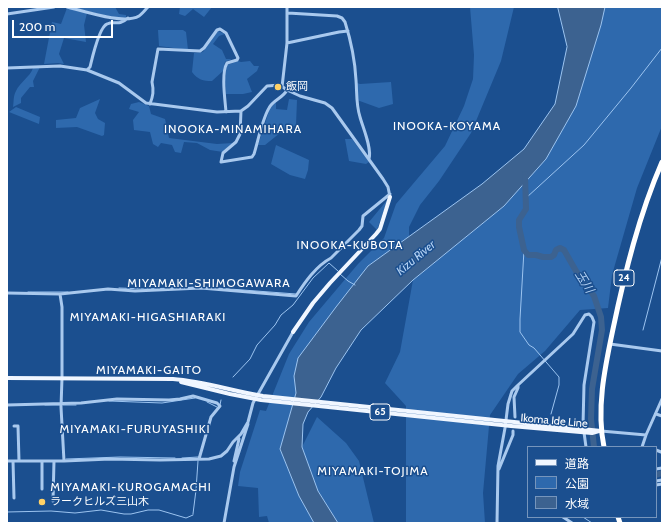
<!DOCTYPE html>
<meta charset="utf-8">
<style>
body{margin:0}
#map{position:relative;width:669px;height:530px;overflow:hidden;background:#1b4f8f;font-family:Cabin,"Noto Sans JP",sans-serif}
canvas{display:block}
.frame{position:absolute;inset:0;border:8px solid #fff;pointer-events:none}
.legend{position:absolute;left:527px;top:446px;width:130px;height:72px;box-sizing:border-box;background:#1b4f8f;border:1px solid #7695bc;margin:0;padding:5px 7px;list-style:none;font-size:12px;color:#fff}
.legend li{display:flex;align-items:center;gap:8px;height:20px}
.legend b{width:20px;border:1px solid #7695bc}
.scale{position:absolute;left:12px;top:20px;width:101px;height:18px;box-sizing:border-box;border:2px solid #fff;border-top:0;padding-left:5px;font-size:12px;line-height:14px;white-space:nowrap;color:#fff;-webkit-text-stroke:3px #1b4f8f;paint-order:stroke}
</style>
<div id="map">
<canvas width="669" height="530"></canvas>
<div class="frame"></div>
<ul class="legend">
<li><b style="height:5px;background:#f0f6ff"></b>道路</li>
<li><b style="height:11px;background:#2e69ad"></b>公園</li>
<li><b style="height:11px;background:#3c6290"></b>水域</li>
</ul>
<div class="scale">200 m</div>
</div>
<script>
const ctx = document.querySelector('canvas').getContext('2d');
ctx.lineJoin = 'round';
function fill(path, color) { ctx.fillStyle = color; ctx.fill(path, 'evenodd'); }
function stroke(path, color, width, dash) { ctx.strokeStyle = color; ctx.lineWidth = width; ctx.lineCap = dash ? 'butt' : 'round'; ctx.setLineDash(dash || []); ctx.stroke(path); }
function write(font, color, halo, rows, align = 'center') {
  ctx.font = font + ' Cabin,"Noto Sans JP",sans-serif'; ctx.lineWidth = 3; ctx.setLineDash([]); ctx.textBaseline = 'middle'; ctx.strokeStyle = halo; ctx.fillStyle = color; for (const [text, x, y, turn = 0] of rows) {
    ctx.save(); ctx.translate(x, y); ctx.rotate((+turn || 0) * Math.PI / 180); ctx.textAlign = isNaN(turn) ? turn : align; if (halo) ctx.strokeText(text, 0, 0); ctx.fillText(text, 0, 0); ctx.restore();
  }
}
fill(new Path2D(`
 M70,7H115L119,14L126,15V18L113,17Z
 M180,7H212L204,17L193,9L185,16L179,14Z
 M470,7H514L501,61L471,133L439,181L420,205L409,227V237L368,266L294,376L296,393L280,449L299,496L314,523H269L267,516L259,517L258,488L238,486L240,472L260,410L266,411L289,354L309,322L358,264L384,238L396,204L445,146L464,106L473,79L474,55Z
 M605,7H662V126L637,188L612,275L608,308L580,310L545,351L518,374L490,415L483,493L485,523H406V406L385,383L400,352L413,280L504,206L601,25Z
 M67,8L87,13L84,25L86,42L64,38L59,54L64,64L58,63L44,64L52,22L61,24Z
 M158,30H183L186,32L188,50L159,46Z
 M218,31L225,34L219,36L213,44L222,50L226,59H232L225,62L223,71L212,81C203,81 198,80 192,72L194,53L203,52L205,49Z
 M238,61L241,62L250,61L254,66H259L257,71L247,79L252,92L243,94H226L225,78L227,65Z
 M40,67L33,81L34,87H30L21,98V103L13,107C14,102 13,96 16,91C20,82 30,77 33,68Z
 M391,82L393,104L379,108L357,100V83L360,84Z
 M100,99L95,113L98,119L105,123L104,135L102,136L77,127L56,128V120L76,118L80,108Z
 M289,99L297,100L296,125L290,128L286,134L280,133L265,145H258L270,108L276,102V109L287,110Z
 M139,102L149,106L151,114L165,119L169,138L217,144L233,143L223,152L210,150L197,143L184,142L181,153L175,152L172,145L161,143L158,147L153,144L150,132L134,130L133,120L139,112L129,109L131,104Z
 M16,107L40,117L39,124L9,112Z
 M345,139H352L369,162L366,164L349,161Z
 M276,145L309,160L308,170L305,179L290,175L271,164Z
 M388,199L377,230L369,222Z
 M317,417L346,443L359,461L374,523H338L318,491L302,447Z`), '#2e69ad');
const water = new Path2D(`
 M558,7H605L601,25L576,106L546,159L504,206L413,280L361,330L336,368L321,397L308,412L303,424L302,447L318,491L338,523H314L299,496L280,449L296,393L294,376L298,358L336,307L368,266L482,184L524,149L555,104L567,47Z`);
fill(water, '#3c6290');
stroke(water, '#9cc4f0', 1);
stroke(new Path2D(`
 M526,198L584,145L631,88L662,48
 M524,250L520,319V332L529,345L534,348L559,377V385L551,414
 M340,274L348,281L355,285
 M203,287L296,294
 M119,288L145,289L200,287
 M28,292H68
 M643,330L662,257
 M233,377L250,359L257,345L275,325L281,315L293,305L313,278L329,263L338,271
 M109,401L162,403L195,398
 M207,402L217,407
 M45,405H60
 M63,405H76
 M220,405L221,400
 M182,458L198,457
 M66,459L120,457L175,458
 M7,512L51,511L75,513L101,510L124,514H131L148,510H159L186,518L193,515
 M193,514L196,490L198,461
 M583,517L592,523`), '#9cc4f0', 1);
stroke(new Path2D(`
 M525,174L526,209L519,220V227L524,250L528,255H536L543,257H551L554,255L556,250L560,248L564,250L576,271L594,296L601,317L602,330L592,389L591,419L594,447
 M656,475L662,473`), '#3c6290', 6);
stroke(new Path2D(`
 M67,7C84,11 124,25 139,16C142,14 145,10 148,7
 M288,13L337,16L342,18L345,22C351,41 355,61 356,80C357,93 356,105 360,117C363,128 372,148 369,159
 M7,14L54,7
 M287,43L339,32L348,31
 M7,68L60,66L87,70L119,83L146,103L217,112L241,111L248,106L267,86L280,85L287,90L300,96L325,103L332,108L383,179L388,187L390,197
 M87,70L90,67C92,59 99,27 107,24C116,20 117,27 128,18
 M282,87L287,43V7
 M150,104C153,96 154,91 152,82L158,49L200,51L204,48L217,30L220,29L226,33L238,58L237,60L227,63C221,73 225,99 226,112
 M241,111L240,134L236,142L223,153L221,162L252,157L254,154C258,141 262,120 269,108C273,100 283,98 287,90
 M7,293L60,294L108,289L135,291L201,288L296,296C305,282 316,266 331,258L359,230L362,226L363,216L390,194
 M60,294L62,307V378L61,407L64,461
 M610,344L662,351
 M7,405L81,403L117,399L169,400L180,399L193,396L217,403L220,406L211,417L199,459
 M656,414L662,416
 M515,417L514,397L518,388V385
 M14,426H18L19,461
 M601,431L646,435L662,399
 M642,447L646,435
 M656,450L661,452
 M7,461H64L110,459L160,460L209,459L221,456L227,451L233,442L241,434L248,422L253,403L293,332
 M13,461L14,498
 M234,461L239,439L238,437
 M499,469L513,435V431
 M656,469L662,468
 M656,481L662,480
 M656,485L662,484
 M42,489V461
 M53,501L54,461
 M563,517L572,523
 M224,523L234,467L248,424
 M497,523L498,466L505,428L508,404L512,391L517,386L573,334L585,315L589,314L592,317L594,322L584,385L583,425L586,447`), '#a9c9ee', 3);
stroke(new Path2D(`
 M293,332L313,303L330,283L376,234L380,229L390,197
 M7,378L173,379C203,381 232,391 263,396L601,431
 M181,382L230,394L261,400L511,426L592,433L599,431`), '#f0f6ff', 4);
stroke(new Path2D(`
 M604,447C596,408 605,367 613,329C625,272 639,215 662,162
 M618,517L620,523`), '#fff', 5);
for (const [x, y, r, color] of [
 [278,87,4,"#ffd166"],
 [42,502,4,"#ffd166"]
]) { const dot = new Path2D(); dot.arc(x, y, r, 0, 2 * Math.PI); ctx.fillStyle = color; ctx.fill(dot); stroke(dot, '#1b4f8f', 1.5); }
for (const [x, y, w] of [
 [624,278,20],
 [380,412,20]
]) { const box = new Path2D(); box.roundRect(x - w / 2, y - 8, w, 16, 3); ctx.fillStyle = '#1b4f8f'; ctx.fill(box); stroke(box, '#fff', 1); }
write('bold 10px', '#fff', null, [
 ["24",624,278],
 ["65",380,412]
]);
write('11px', '#fff', '#1b4f8f', [
 ["飯岡",286,87],
 ["ラークヒルズ三山木",50,502]
], 'left');
write('11px', '#fff', '#1b4f8f', [
 ["Ikoma Ide Line",554,421,5]
]);
ctx.letterSpacing = '1px';
write('12px', '#fff', '#1b4f8f', [
 ["INOOKA-KOYAMA",447,126],
 ["INOOKA-MINAMIHARA",233,129],
 ["INOOKA-KUBOTA",350,245],
 ["MIYAMAKI-SHIMOGAWARA",209,283],
 ["MIYAMAKI-HIGASHIARAKI",148,317],
 ["MIYAMAKI-GAITO",149,370],
 ["MIYAMAKI-FURUYASHIKI",135,429],
 ["MIYAMAKI-TOJIMA",373,471],
 ["MIYAMAKI-KUROGAMACHI",131,487]
]);
ctx.letterSpacing = '0px';
write('italic 12px', '#b5d3f5', '#1b4f8f', [
 ["Kizu River",416,258,-40],
 ["玉川",584,282,58]
]);
</script>
